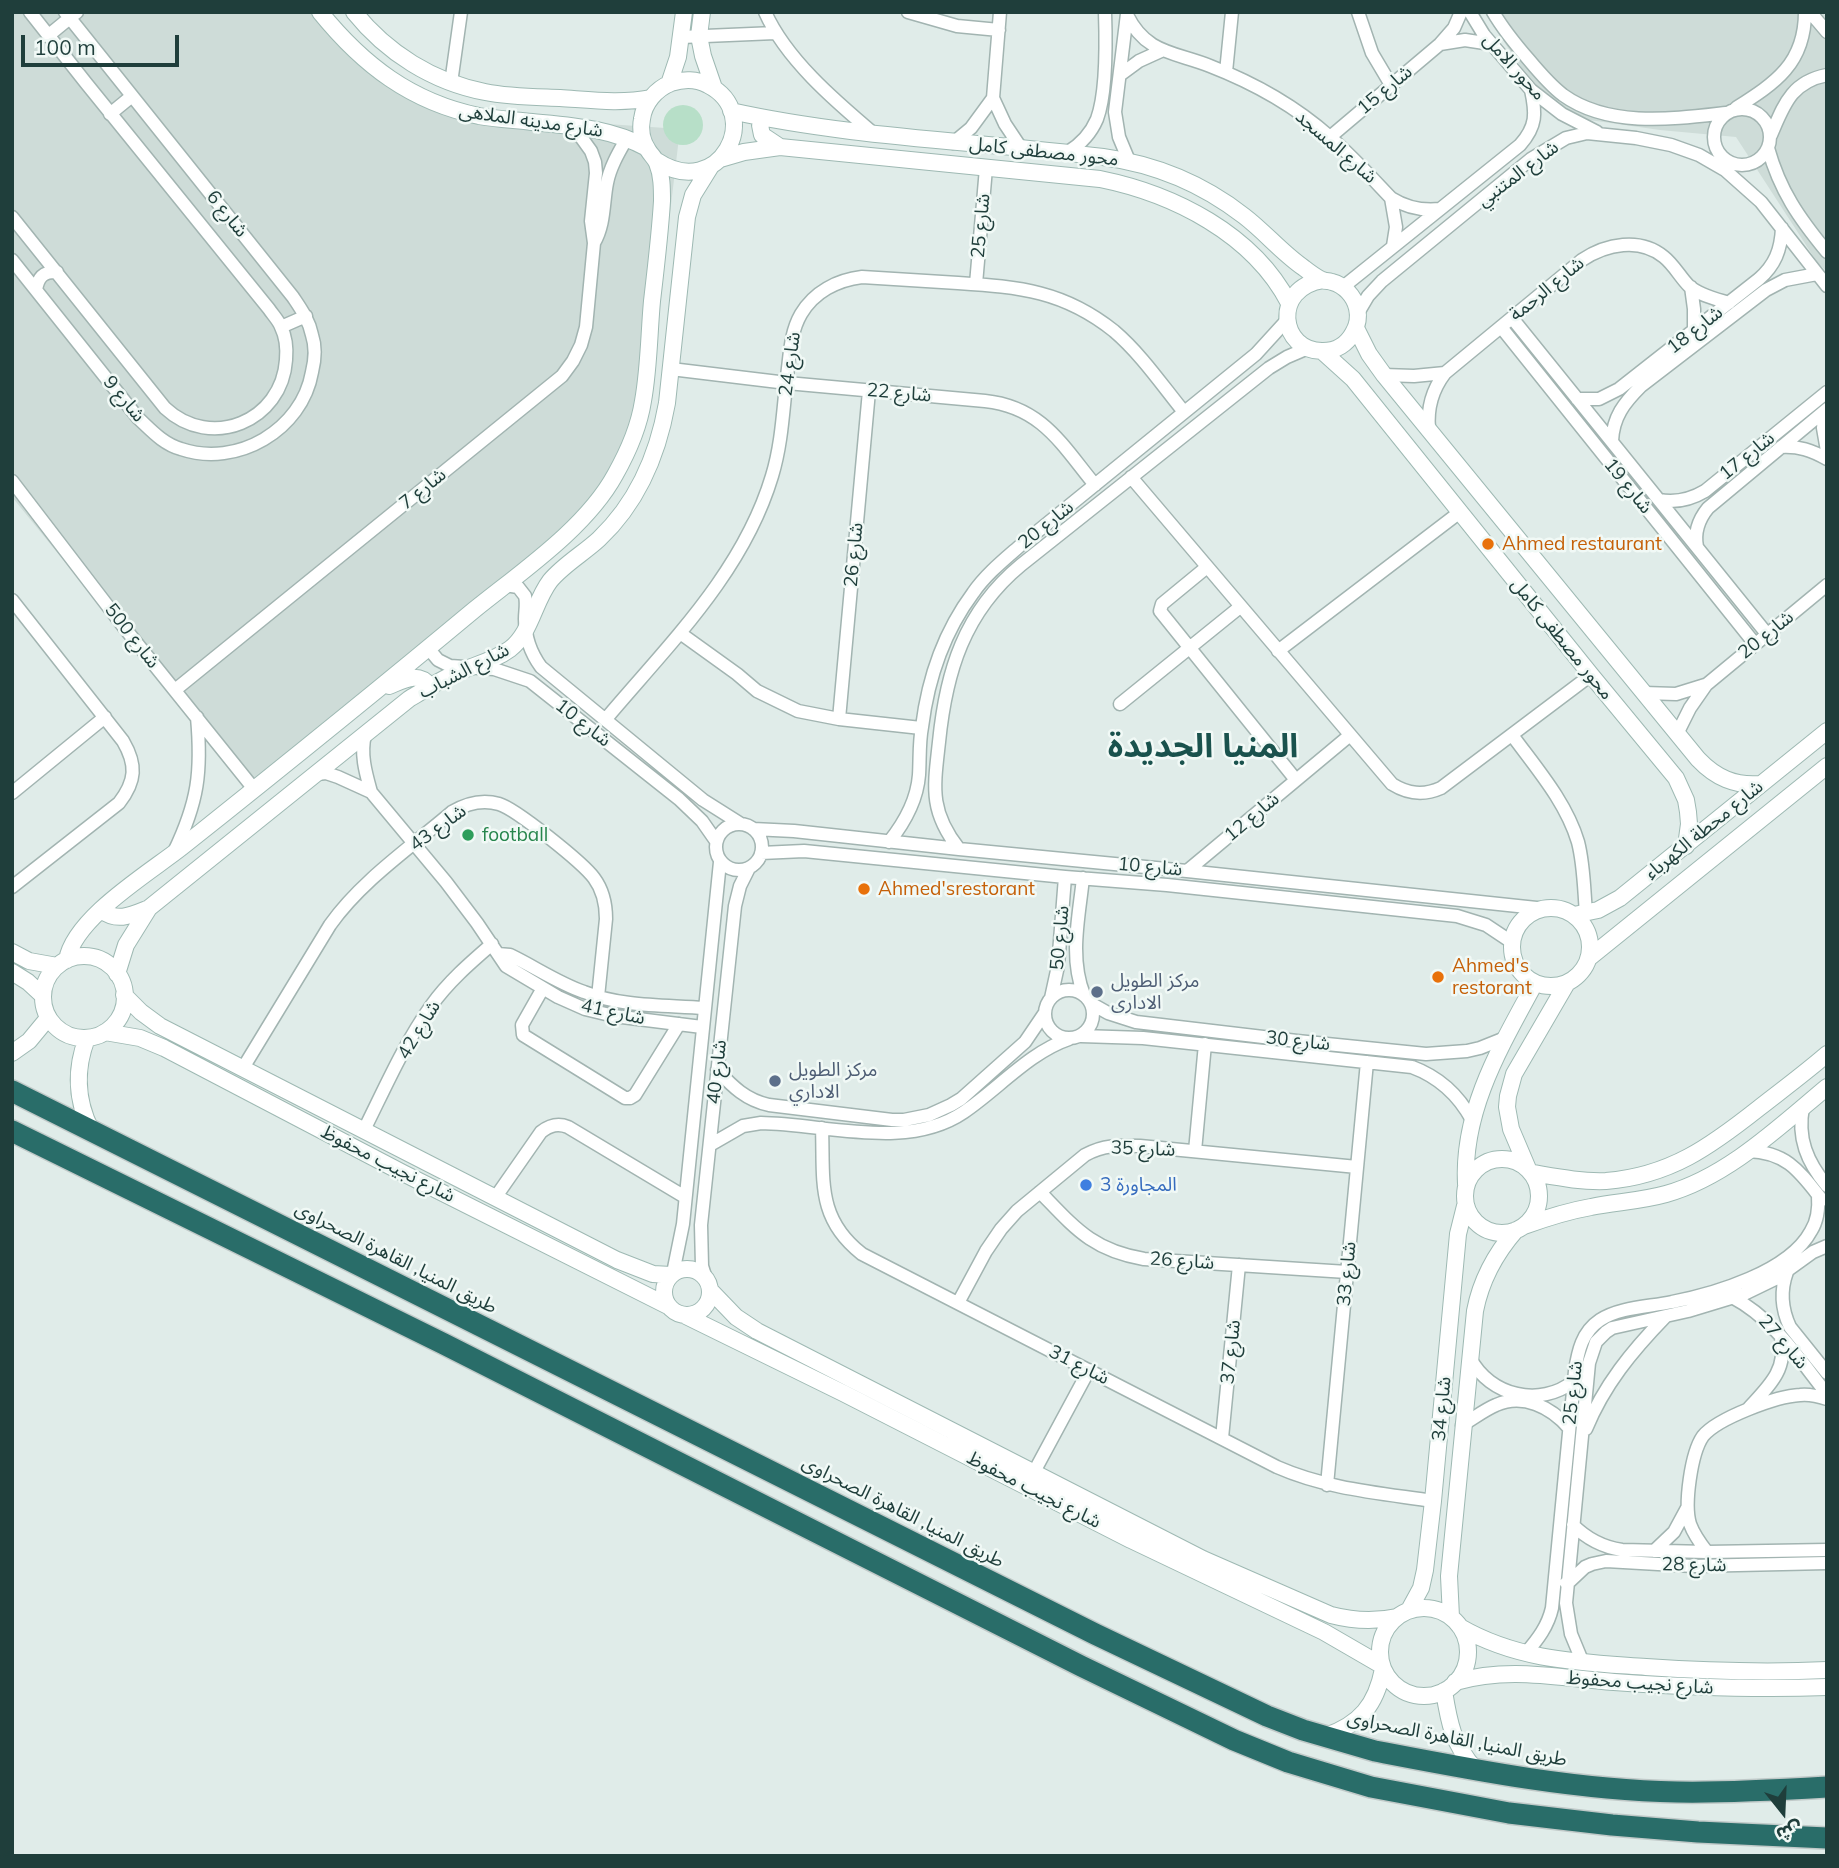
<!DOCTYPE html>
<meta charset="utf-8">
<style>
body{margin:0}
#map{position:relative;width:1839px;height:1868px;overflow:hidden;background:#e0ece9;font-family:Mulish,"Noto Sans Arabic",sans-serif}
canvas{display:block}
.frame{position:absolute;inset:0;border:14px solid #1f3e3b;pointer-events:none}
.north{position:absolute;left:1748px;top:1777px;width:70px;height:70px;-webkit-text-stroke:5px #f1f9f6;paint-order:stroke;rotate:162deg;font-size:19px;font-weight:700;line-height:28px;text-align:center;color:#1f3e3b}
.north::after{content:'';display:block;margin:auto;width:24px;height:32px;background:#1f3e3b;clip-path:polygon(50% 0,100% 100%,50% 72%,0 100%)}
.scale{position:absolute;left:21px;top:35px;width:158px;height:32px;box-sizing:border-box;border:4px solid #1f3e3b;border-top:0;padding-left:9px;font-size:21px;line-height:24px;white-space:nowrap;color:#1f3e3b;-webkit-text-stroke:5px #f1f9f6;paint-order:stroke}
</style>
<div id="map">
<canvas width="1839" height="1868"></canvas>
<div class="frame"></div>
<div class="north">ش</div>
<div class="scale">100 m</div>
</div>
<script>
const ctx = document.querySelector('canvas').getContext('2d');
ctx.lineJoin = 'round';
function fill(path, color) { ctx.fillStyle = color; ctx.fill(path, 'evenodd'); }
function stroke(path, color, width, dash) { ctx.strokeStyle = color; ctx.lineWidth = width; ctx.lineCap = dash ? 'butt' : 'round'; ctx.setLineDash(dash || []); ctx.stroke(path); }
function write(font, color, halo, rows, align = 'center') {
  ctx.font = font + ' Mulish,"Noto Sans Arabic",sans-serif'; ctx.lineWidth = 5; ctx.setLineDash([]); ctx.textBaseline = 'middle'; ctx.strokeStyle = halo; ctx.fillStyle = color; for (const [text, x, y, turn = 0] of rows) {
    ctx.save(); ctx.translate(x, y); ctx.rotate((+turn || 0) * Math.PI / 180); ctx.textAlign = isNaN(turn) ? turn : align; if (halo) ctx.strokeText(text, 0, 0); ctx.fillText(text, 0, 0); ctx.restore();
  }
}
fill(new Path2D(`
 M12,12H329L360,47L405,81L448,104L506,117L680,129L646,415L605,503L583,529L254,794L12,497Z
 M1484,12H1822L1827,17V272L1817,262L1736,137L1660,130L1582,119L1578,120L1529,79Z`), '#cedcd8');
fill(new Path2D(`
 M663 125a20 20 0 1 1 40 0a20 20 0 1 1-40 0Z`), '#b7dfc8');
const street = new Path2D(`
 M765,12C786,59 834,100 873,133
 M908,12L957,26L999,30
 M1358,12L1372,53L1391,85
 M1470,12L1484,35L1531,90L1562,114L1597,132
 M1493,12C1503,29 1516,45 1529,60C1539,72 1550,85 1563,95C1609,128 1673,119 1726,113
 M1810,12L1827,32
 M1127,14L1115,112L1119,137L1129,161
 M1127,15C1146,54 1175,52 1210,66C1254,83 1295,106 1330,137C1352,156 1371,177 1391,198C1407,208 1422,211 1440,209
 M49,35L77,12
 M682,37L775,33
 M1440,44L1465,40L1491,44
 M1226,72L1232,12
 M1120,75L1139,61L1161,51
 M451,83L461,12
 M993,98L1005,124L1021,148
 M1736,108C1775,83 1805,64 1805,12
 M1714 137a28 28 0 1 1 56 0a28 28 0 1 1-56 0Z
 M110,114L132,96
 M1771,135C1784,105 1791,82 1827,75
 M1330,137L1440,44L1454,28L1461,12
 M953,143L971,128L993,98L1000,12
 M1768,148C1780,191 1799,218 1827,252
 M1068,152C1081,144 1091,133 1097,119C1107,92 1106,41 1105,12
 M1391,198L1396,227L1393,246
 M12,217L165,408C211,451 282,421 286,360C287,349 286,337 281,327C279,321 273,315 269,309L86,83L30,12
 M594,243C605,224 603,203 607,183C610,167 619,152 627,138
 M12,260L138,418C151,430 163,444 181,449C237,468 302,430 312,372C315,360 316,347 312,335C309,320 301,309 293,297L65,12
 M976,284L986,168
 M1343,287L1520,145C1537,126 1536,113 1531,90
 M1691,287L1694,309V331
 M36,290C38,277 44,271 57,272
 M1358,313L1368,296L1382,281L1531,159L1566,138L1587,133L1636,138L1671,145L1699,155L1725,170L1761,202L1827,286
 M1512,318L1767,634
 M281,327L306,316
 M1501,327L1755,644
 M671,369L787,383L985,401C1042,407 1062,445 1095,485
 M1384,375L1414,376L1445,373
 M1577,399H1599L1619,389L1759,279C1775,265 1781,250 1782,228
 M1825,411L1823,428L1827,451
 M1429,429C1427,408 1432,390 1445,373L1582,260C1606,244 1640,237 1664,257C1674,265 1680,277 1689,286C1699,295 1716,299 1729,303
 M1612,441C1613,417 1624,403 1641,386L1766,290L1785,280L1817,274
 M1781,447C1799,446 1811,450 1827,459
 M1131,477L1392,784C1408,794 1423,796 1441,788L1591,675
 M12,481L123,626L254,789
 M1659,500C1676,503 1690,500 1705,491L1827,392
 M1697,547C1694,532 1699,519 1708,508L1827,409
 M1207,567L1162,604L1160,611L1296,780
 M505,585L518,587L525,596C527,604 525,611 525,619C525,637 530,652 541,667L703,800L741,824
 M12,600L123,741C137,765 136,781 119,803L12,887
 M680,633L737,674L757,691L798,711L839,719L921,728
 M428,648L438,660L450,666L494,669L530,681L679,799L702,821L716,841
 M1278,651L1460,512
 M175,690L562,376L573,361L581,345L586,327L594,243L591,221L596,173L595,162L591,151L573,126
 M1644,693L1676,694L1705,685
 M1120,704L1240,607
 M839,719L869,391
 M605,720C668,645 743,573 772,476C782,443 783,410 787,376C790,355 790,333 801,314C814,292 837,280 862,277C894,279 926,281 958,283C1020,287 1064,291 1114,331C1141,354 1162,385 1184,412
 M1677,734L1690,708L1706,685L1827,585
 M365,735C360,754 366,774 371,792
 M1512,735C1537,769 1566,802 1578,842C1584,865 1584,890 1586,913
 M317,774L326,773L338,777L371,792L446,882L477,923L506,966L558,997L585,1009L614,1016L702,1027
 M12,793L105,717
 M716 847a23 23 0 1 1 46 0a23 23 0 1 1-46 0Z
 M753,829L794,831L959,849L1187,871L1546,909
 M889,842C905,822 917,801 919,775C920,759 919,742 922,727C928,679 944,632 973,593C986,574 1005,559 1022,544L1256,354L1287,320
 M959,849C929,811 934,787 939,742C946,672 964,612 1021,565L1269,368L1287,357L1308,348
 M174,852C198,802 202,772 197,717
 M761,853L804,851L1065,877L1167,885L1457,916L1486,925L1513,943
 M1187,871L1349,736
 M1083,878C1079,917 1069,957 1084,995
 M498,954L510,955C535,967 558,983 584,992C622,1007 665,1005 704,1008
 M543,988L522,1025L523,1035L625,1098H630L635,1095L679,1024
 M1045 1014a24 24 0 1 1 48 0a24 24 0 1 1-48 0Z
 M1051,998L1058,966L1065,877
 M1092,1004L1108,1013L1136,1022L1297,1041L1426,1054L1467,1051L1480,1048L1505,1038
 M1081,1036L1143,1038L1412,1067C1439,1077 1458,1094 1472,1120
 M243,1068L330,925C361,881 411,847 452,812C467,803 482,799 499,804C516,809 583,863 594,878C603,890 606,904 606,919L598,997
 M717,1070C733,1087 746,1100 769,1105L892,1120H904L929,1115L951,1105L961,1099L1025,1042L1044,1014
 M1803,1107C1797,1138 1807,1162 1827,1186
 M822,1128C824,1180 816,1218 862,1254L1277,1467C1327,1489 1380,1493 1433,1501
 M364,1130C385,1088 404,1044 431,1006C448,982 470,963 492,944
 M710,1145L743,1126L761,1123C826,1124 907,1151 964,1112C998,1089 1030,1052 1069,1039
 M1195,1151L1205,1044
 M1748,1151C1787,1152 1800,1172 1822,1200
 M1040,1192C1075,1228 1092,1250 1144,1259L1347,1272
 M495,1198L541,1132C550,1125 558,1123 568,1127L685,1197
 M1787,1272C1780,1291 1781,1308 1790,1327L1827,1373
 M673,1273L683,1224L720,862
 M706,1279L702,1266L701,1225L735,906L740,886L749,868
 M1732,1297C1774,1319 1799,1359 1827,1394
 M958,1303L986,1251L1001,1229L1017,1211L1085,1155C1103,1145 1120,1145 1140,1146L1357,1167
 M1470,1358C1490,1396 1540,1408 1574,1381
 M1748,1409C1768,1387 1788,1370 1781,1338
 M1462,1425C1473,1419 1484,1410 1496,1405C1523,1393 1551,1407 1569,1428
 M1586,1429C1604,1385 1632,1351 1665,1317
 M1222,1438L1239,1265
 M1034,1472L1089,1370
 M1327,1485L1367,1062
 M1573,1525C1587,1539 1602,1547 1622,1550L1707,1552L1827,1550
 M1654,1551L1674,1532L1687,1508
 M1707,1552C1700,1543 1694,1535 1690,1524C1684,1505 1691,1453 1703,1436C1718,1418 1777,1396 1800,1395C1810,1394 1818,1396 1827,1399
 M1566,1583H1568L1585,1567L1592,1564L1606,1561L1693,1566L1827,1563
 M1526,1653C1538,1639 1548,1626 1552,1608L1575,1371C1578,1351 1582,1332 1600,1320C1620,1307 1649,1307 1672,1302C1714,1294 1789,1272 1811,1231C1818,1220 1819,1208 1818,1195
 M1583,1663L1571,1634L1566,1603L1589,1363L1596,1342L1606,1332L1612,1328L1688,1311L1744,1294L1777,1278L1813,1252L1827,1246`);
const secondary = new Path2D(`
 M320,12C363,65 411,102 479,116C496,119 515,120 532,122C573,126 610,128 647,148
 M354,12C387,53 433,82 485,92C509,97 535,97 560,98C591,100 621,104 651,98
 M702,12L699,36L703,56L714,88
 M669,84L678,57L684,12
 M731,111C853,138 979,141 1103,157C1154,164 1203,184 1244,216C1265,232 1282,253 1304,268C1309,272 1316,277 1322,280C1327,282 1327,280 1332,282C1344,285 1354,296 1357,308C1359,317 1358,325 1353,333C1347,344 1336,351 1323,351C1280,352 1271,288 1323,280
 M764,119L760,125L762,135L780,147
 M720,159L744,152L780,147L1100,179C1174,194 1253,234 1289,303
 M1356,328L1369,354L1384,375L1698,759C1716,778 1735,786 1760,784
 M1322,351L1353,379L1591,675L1676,778L1686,800L1688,812L1689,824L1686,846
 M389,686C404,680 418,671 430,686
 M1512 947a39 39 0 1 1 78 0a39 39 0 1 1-78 0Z
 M101,910C117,922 130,916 147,909
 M1574,915L1598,910L1620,898L1827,731
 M12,952L29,961L57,966
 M43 997a41 41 0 1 1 82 0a41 41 0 1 1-82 0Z
 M1589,958L1827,766
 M67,960C74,918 149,873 182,847C280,769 378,690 474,610C521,572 586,528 615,475C628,452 639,427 643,401C649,368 649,334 652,301C656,267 660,234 662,201C662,188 662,175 657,163C655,158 651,155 648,150C642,141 640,129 642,119C644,103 656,89 671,83C683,79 697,79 708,85C765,114 719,202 657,161
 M12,972L28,982L42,995
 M117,974L126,945L149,908L409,699C424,690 440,680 456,673C474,665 494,661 510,649C531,633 534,602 550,581C563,565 584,553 599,539C637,503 658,454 667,403L687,217L693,195L711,166
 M124,995L141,1012L160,1026L617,1260L653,1274L671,1275
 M105,1032L140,1038L164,1048L403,1173L668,1306
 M87,1038C75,1069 76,1100 91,1130
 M12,1053L29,1041L48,1018
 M1465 1196a37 37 0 1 1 74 0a37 37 0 1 1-74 0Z
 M1528,1169L1511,1129L1507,1107L1508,1096L1514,1074L1567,983
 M1532,1173C1556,1177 1581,1182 1606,1181C1670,1176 1711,1146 1759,1108C1782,1090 1805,1073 1827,1054
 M1466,1184C1462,1110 1501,1046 1535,983
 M1524,1226C1546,1218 1568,1211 1591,1207C1616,1202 1641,1201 1666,1194C1727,1177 1779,1127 1827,1087
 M664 1292a23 23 0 1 1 46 0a23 23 0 1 1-46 0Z
 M710,1290L736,1317L757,1331L1203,1559L1331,1615C1354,1621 1374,1622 1397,1617
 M686,1316L843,1393L1131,1540L1324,1632L1381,1665
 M1380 1652a44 44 0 1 1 88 0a44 44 0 1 1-88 0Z
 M1409,1610L1421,1588L1425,1570L1433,1501L1458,1234L1465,1206
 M1451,1617L1449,1576L1475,1311C1481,1280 1495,1254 1516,1230
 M1460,1627C1519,1661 1579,1662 1646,1667C1706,1671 1766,1673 1827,1670
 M1455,1682C1510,1666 1558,1678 1614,1682C1685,1687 1755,1690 1827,1687
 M1444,1691C1449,1723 1453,1744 1475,1769
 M1326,1736C1360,1724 1376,1705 1383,1669`);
const highway = new Path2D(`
 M12,1091L1095,1634L1267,1716L1303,1730L1375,1751C1474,1770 1575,1790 1677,1792C1727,1793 1777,1790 1827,1787
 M12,1131L444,1344L1081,1666L1234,1740L1288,1762L1371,1787L1509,1813L1612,1825L1698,1832L1827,1838`);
stroke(street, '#a2b4b1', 15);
stroke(secondary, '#9eb9b3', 18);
stroke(highway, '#c0c9c8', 24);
stroke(street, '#fff', 12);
stroke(secondary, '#fff', 16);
stroke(highway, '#296d69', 21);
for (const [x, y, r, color] of [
 [1488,544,7,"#e8710a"],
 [468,835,7,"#2e9e5b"],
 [864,889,7,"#e8710a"],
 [1438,977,7,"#e8710a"],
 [1097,992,7,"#5c6f8a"],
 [775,1081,7,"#5c6f8a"],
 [1086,1185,7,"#3f7fe0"]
]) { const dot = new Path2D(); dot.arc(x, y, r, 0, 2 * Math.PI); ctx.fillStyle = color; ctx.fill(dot); stroke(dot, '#f1f9f6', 2.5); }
write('19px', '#1f3e3b', '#f1f9f6', [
 ["محور الامل",1514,67,48],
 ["شارع 15",1385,90,-40],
 ["شارع مدينه الملاهى",531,121,8],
 ["شارع المسجد",1336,147,41],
 ["محور مصطفى كامل",1044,152,6],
 ["شارع المتنبي",1518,174,-37],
 ["شارع 6",227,214,51],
 ["شارع 25",981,226,-85],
 ["شارع الرحمة",1547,289,-39],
 ["شارع 18",1695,330,-38],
 ["شارع 24",790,364,-82],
 ["شارع 22",899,393,5],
 ["شارع 9",124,399,50],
 ["شارع 17",1747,456,-39],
 ["شارع 19",1628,486,51],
 ["شارع 7",423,489,-39],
 ["شارع 20",1046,525,-39],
 ["شارع 26",854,555,-85],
 ["شارع 20",1766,635,-39],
 ["شارع 500",132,636,52],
 ["محور مصطفى كامل",1562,639,51],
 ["شارع الشباب",464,671,-27],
 ["شارع 10",583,723,38],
 ["شارع 12",1252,817,-40],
 ["شارع 43",438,828,-36],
 ["شارع محطة الكهرباء",1704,830,-39],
 ["شارع 10",1150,867,5],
 ["شارع 50",1060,938,-85],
 ["شارع 41",613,1012,12],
 ["شارع 42",419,1030,-59],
 ["شارع 30",1298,1041,6],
 ["شارع 40",717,1072,-84],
 ["شارع 35",1143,1149,2],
 ["شارع نجيب محفوظ",388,1164,27],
 ["طريق المنيا, القاهرة الصحراوى",396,1258,27],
 ["شارع 26",1182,1261,4],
 ["شارع 33",1347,1274,-85],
 ["شارع 27",1783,1342,49],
 ["شارع 37",1231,1352,-84],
 ["شارع 31",1079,1365,27],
 ["شارع 25",1573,1393,-84],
 ["شارع 34",1442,1409,-85],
 ["شارع نجيب محفوظ",1034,1490,27],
 ["طريق المنيا, القاهرة الصحراوى",903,1512,27],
 ["شارع 28",1694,1565,1],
 ["شارع نجيب محفوظ",1640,1683,4],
 ["طريق المنيا, القاهرة الصحراوى",1457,1739,11]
]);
write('19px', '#c56008', '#f1f9f6', [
 ["Ahmed restaurant",1502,544],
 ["Ahmed'srestorant",878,889],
 ["Ahmed's",1452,966],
 ["restorant",1452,988]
], 'left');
write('19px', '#27864d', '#f1f9f6', [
 ["football",482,835]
], 'left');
write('19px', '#4e5e75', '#f1f9f6', [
 ["مركز الطويل",1111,981],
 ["الادارى",1111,1003],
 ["مركز الطويل",789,1070],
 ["الاداري",789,1092]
], 'left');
write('19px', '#366cbe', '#f1f9f6', [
 ["المجاورة 3",1100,1185]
], 'left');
write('bold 33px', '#1a524d', '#f1f9f6', [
 ["المنيا الجديدة",1203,747]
]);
</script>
